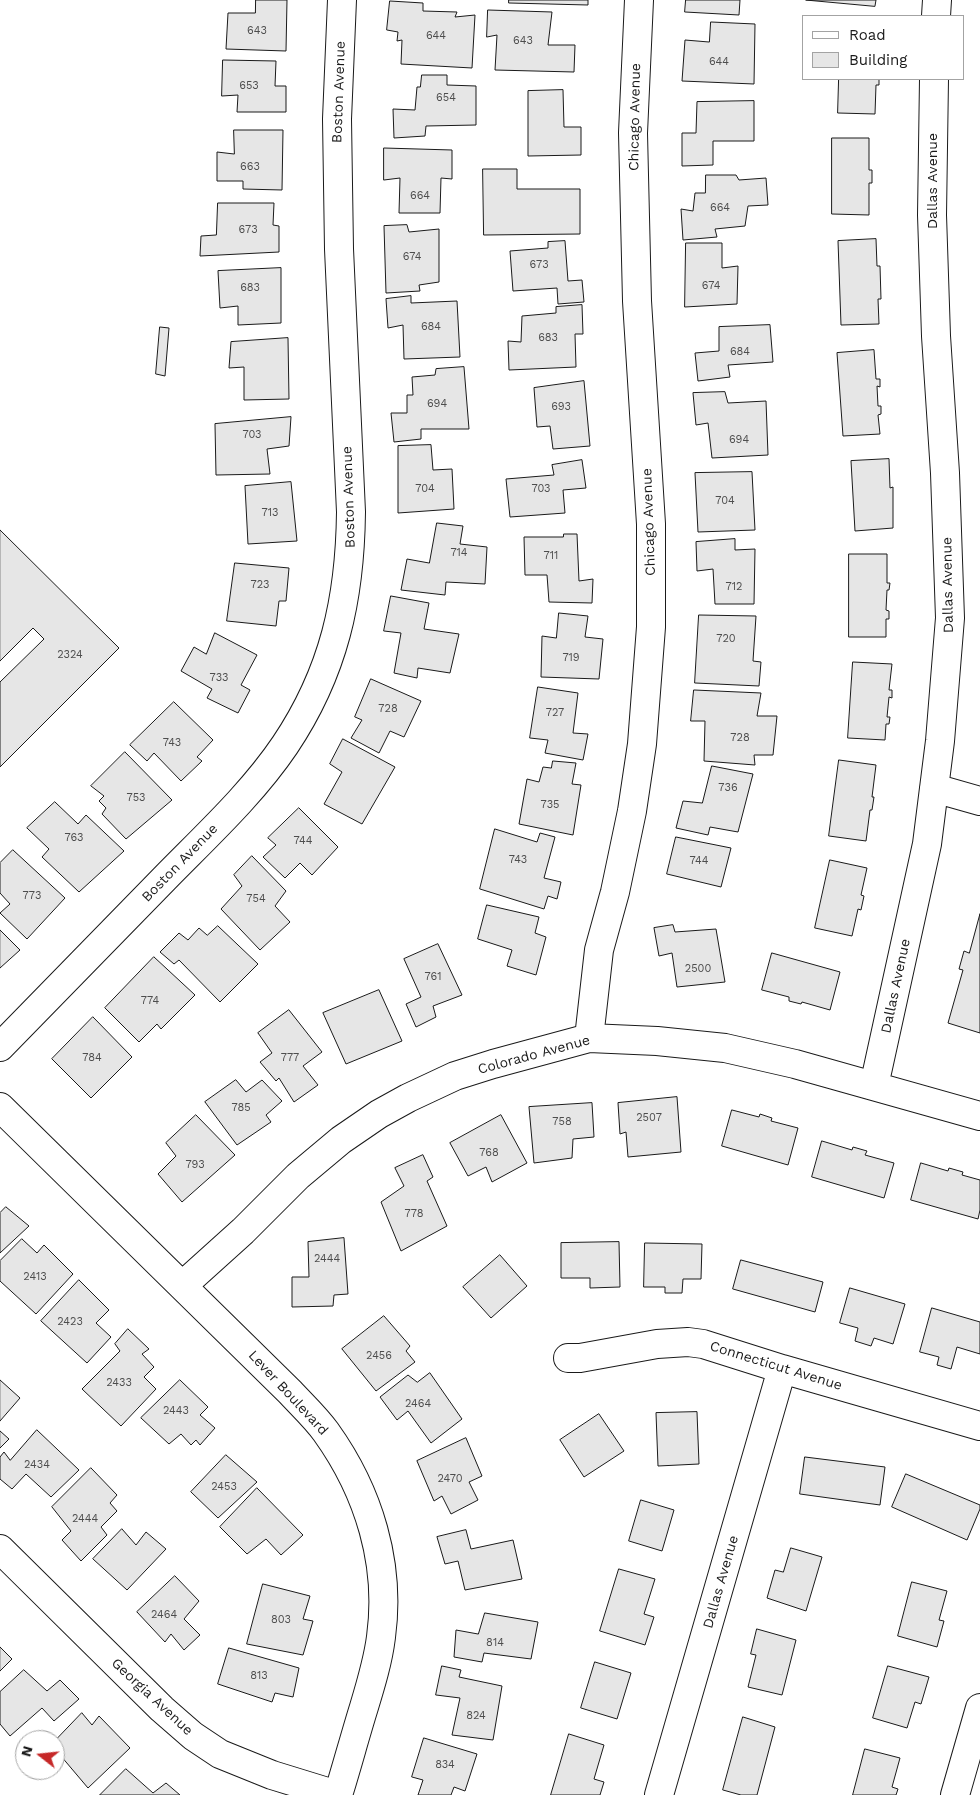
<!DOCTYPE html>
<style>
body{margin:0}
#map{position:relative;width:980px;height:1795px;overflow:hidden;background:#fff;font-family:"Work Sans",sans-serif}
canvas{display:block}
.legend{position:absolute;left:802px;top:15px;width:162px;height:65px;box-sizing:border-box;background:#fff;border:1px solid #a3a3a3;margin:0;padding:6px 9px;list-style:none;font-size:15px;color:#1a1a1a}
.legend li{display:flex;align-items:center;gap:10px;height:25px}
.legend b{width:25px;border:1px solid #a3a3a3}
.north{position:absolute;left:15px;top:1730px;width:50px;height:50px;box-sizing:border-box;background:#fff;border:1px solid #a3a3a3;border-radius:50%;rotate:286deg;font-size:14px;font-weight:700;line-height:20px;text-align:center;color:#1a1a1a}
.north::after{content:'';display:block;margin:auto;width:18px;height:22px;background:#c62828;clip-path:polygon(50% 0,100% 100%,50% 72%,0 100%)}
</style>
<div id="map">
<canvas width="980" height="1795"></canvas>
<ul class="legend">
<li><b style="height:6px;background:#fff"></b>Road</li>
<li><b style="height:14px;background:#e6e6e6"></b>Building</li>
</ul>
<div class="north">N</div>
</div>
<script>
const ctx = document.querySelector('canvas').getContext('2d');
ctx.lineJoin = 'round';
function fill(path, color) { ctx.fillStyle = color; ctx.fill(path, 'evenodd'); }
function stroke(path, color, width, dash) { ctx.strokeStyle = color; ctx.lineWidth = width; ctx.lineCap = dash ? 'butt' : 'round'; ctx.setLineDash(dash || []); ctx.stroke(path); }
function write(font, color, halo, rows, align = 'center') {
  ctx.font = font + ' "Work Sans",sans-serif'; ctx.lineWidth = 4; ctx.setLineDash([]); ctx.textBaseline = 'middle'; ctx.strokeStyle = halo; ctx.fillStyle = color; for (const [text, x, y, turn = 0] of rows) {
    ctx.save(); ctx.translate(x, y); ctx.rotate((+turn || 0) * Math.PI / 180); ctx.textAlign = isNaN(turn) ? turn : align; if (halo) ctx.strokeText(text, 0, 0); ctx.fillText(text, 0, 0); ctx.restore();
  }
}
const building = new Path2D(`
 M256,0H287L286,51L226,49L228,13H255Z
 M509,0H588V5L509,3Z
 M686,0H740L739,15L685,12Z
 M806,0H876L875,6Z
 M390,1L423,3V11L457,12L455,17L475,15L472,68L401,64L402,40L397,41L398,32L387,30Z
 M488,10L552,12L548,45H575L574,72L495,70L497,35L487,37Z
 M711,22L755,24L754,84L682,81L685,40L709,42Z
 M223,60L276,61L275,86H286V112H237L238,95L222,96Z
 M422,75H447V85L476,86V125L426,126L425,136L394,138L393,109L415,110L417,87H420Z
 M839,79H879V85H876L875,114L838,113Z
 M563,90L564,127H581V155L528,156V91Z
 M754,101V141H713V165L682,166V133H696L697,102Z
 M234,130H283L282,190L243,189V181H217V152L234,154Z
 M832,138H869V170H872V183H869V215L832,214Z
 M384,148L452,150V179L441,178L440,213H399L400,178L384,180Z
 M483,169H517V189H580V234L484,235Z
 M706,175H736L739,180L766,178L768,205L748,206L745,226L715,229L717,237L683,240L681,209L693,211L695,193H705Z
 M218,203H274L273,225L279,226V252L200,256L201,236L216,235Z
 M407,225L409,232L439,229V282L419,285L420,291L386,293L384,226Z
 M876,239L877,266H880L881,299H878L879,324L841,325L838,241Z
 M565,241L568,281L582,280L584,302L558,304L557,288L513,291L510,251L548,248V242Z
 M686,243H722V268L738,266L737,304L685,307Z
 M281,268V323L238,325V306L220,308L218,271Z
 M411,296V303L457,301L460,357L404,359L403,325L388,328L386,299Z
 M582,305L583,334H575L576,367L509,370L508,341L521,342L522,316L556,313V307Z
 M770,325L773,362L728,365L730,377L698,381L695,353L719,351V327Z
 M160,327L169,328L165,376L156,374Z
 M288,338L289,399L244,400V367L229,368L231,342Z
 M874,350L876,379H880V387L877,386L878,406H881V414L878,415L880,434L843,436L837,353Z
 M464,367L469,429H421V439L394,442L391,413H407V395H413L412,377L435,375L436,369Z
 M584,381L590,446L553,449L550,426L537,427L534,388Z
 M725,392L728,403L766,401L768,455L712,458L708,423L696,425L693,393Z
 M291,417L289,446L267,449L270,474L216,475L215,424Z
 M431,445L433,470L452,469L454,509L398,513V446Z
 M889,459L890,488L893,487V528L855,531L851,461Z
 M582,460L586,488L563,490L565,513L510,517L506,479L554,475L552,465Z
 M752,472L755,530L698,532L695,473Z
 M291,482L297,541L248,544L245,486Z
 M437,523L463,526L460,544L487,547L485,584L446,582L445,595L401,590L407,559L429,563Z
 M0,530L119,648L0,767V682L44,639L33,628L0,661Z
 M564,534H577L579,581L593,579L592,603L549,602L547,575H525L524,537H563Z
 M735,539V550L755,549L754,604H715L713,569L697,571L696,542Z
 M849,554H887V583H890L889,590H887L886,610L889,611V619H886V637H849Z
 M235,563L289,568L286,601H279L276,626L227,621Z
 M391,596L429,603L424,629L459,634L450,673L418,668L417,678L394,673L401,633L384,631Z
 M559,613L588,616L585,637L603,639L599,679L541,677L542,636L556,638Z
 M699,615L756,616L753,661L761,662L759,686L695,683Z
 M215,633L257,655L241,685L250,690L238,713L207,698L212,689L181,671L194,647L206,654Z
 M853,662L892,664L889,690H892V698L889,697L887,717H890L889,724H886L885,740L848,738Z
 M371,679L421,701L404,737L390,731L379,753L351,738L362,720L355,717Z
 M538,687L578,693L573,733L588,734L583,760L545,753L548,740L530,738Z
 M694,690L761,693L757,716H777L773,755H754L755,765L704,761L705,721H691Z
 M174,702L213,740L197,757L202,761L181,781L154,753L147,761L130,745Z
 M343,739L395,767L362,824L324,804L342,772L330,764Z
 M125,752L172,800L126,839L102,814L106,808L99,801L104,796L91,786Z
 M839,760L876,765L872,797H874L872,810H870L866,841L829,836Z
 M553,761L576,763L572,784L581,785L573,835L519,824L527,779L539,782L543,767L551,768Z
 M712,766L753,774L738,832L710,827L708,835L676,828L683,801L702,803Z
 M55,802L78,824L86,815L124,851L79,892L42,857L49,849L27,828Z
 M299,808L338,847L312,875L300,863L285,878L263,857L276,845L268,838Z
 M495,829L537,842L540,833L555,837L544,878L561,882L557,899L548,896L544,909L480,889Z
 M676,837L731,848L721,887L667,874Z
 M13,850L65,898L27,939L0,913L10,904L0,893V863Z
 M252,856L286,891L275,906L290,922L260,950L221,909L242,886L234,875Z
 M830,860L867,868L861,895L864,896L861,910L858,909L852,936L815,928Z
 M487,905L539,917L535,933L546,937L536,975L507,966L512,950L478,939Z
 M980,914V1033L948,1023L963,970L959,969L964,951L969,953Z
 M673,925L675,932L716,929L725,982L677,987L672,953L659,956L654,928Z
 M218,926L258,964L220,1002L179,960L174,964L160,952L179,933L188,940L199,928L207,935Z
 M0,930L20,950L0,968Z
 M438,944L462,995L433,1006L436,1017L416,1027L406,1004L421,997L404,959Z
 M772,953L840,972L830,1010L802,1002L801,1004L789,1001V997L762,990Z
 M154,957L195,995L161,1029L157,1024L139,1042L105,1008Z
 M379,990L402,1041L346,1064L323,1013Z
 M289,1010L322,1052L303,1066L318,1085L294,1102L279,1078L276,1081L260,1062L272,1053L258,1033Z
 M93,1017L132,1057L91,1098L52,1059Z
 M236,1080L246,1092L262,1080L282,1101L266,1115L271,1122L237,1145L205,1102Z
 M677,1097L681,1152L628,1157L626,1132L620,1134L618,1103Z
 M592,1103L594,1137L573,1139L572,1158L534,1163L529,1107Z
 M732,1110L759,1117L760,1114L772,1118L771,1121L798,1128L788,1165L722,1146Z
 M196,1115L235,1155L182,1202L158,1174L176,1156L166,1143Z
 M501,1115L527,1163L492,1182L486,1167L468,1176L450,1143Z
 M822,1141L852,1150L853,1147L867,1151L865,1155L894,1163L884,1198L812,1177Z
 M423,1155L433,1177L427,1181L447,1226L401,1251L381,1202L404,1186L395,1168Z
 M921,1163L948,1171L949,1168L963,1172L962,1175L980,1180V1210L978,1219L911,1200Z
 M6,1207L29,1226L0,1253V1213Z
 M344,1238L348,1294L334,1295L333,1306L292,1307V1277H309L308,1242Z
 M22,1239L37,1253L44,1245L73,1274L36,1314L0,1281V1261Z
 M619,1242L620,1287L590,1288V1278H561V1243Z
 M645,1243L702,1244L701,1279H683L682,1293H665V1287H644Z
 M500,1255L527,1286L491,1318L463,1287Z
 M741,1260L823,1282L815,1312L733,1289Z
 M79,1280L109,1310L96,1323L111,1337L87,1363L41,1321Z
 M850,1288L905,1304L893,1344L874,1338L871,1346L855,1341L858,1328L840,1323Z
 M932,1308L980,1322V1354L957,1347L951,1369L937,1365L939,1357L920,1352Z
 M384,1316L410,1346L406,1351L415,1362L376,1391L342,1349Z
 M128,1329L149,1349L142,1354L154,1367L144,1377L156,1389L121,1426L82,1389L120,1351L115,1344Z
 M430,1373L462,1419L431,1443L408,1411L397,1420L380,1397L408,1375L417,1382Z
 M0,1380L20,1398L0,1421Z
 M180,1380L208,1407L200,1415L215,1428L200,1445L196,1440L191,1445L181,1434L169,1444L141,1418Z
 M697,1412L699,1464L658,1466L656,1413Z
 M599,1414L624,1451L584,1477L560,1440Z
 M37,1430L79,1470L51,1497L26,1474L12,1489L0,1479V1457L4,1452L10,1460Z
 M0,1431L9,1439L0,1448Z
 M466,1438L482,1476L469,1482L478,1500L451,1514L442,1496L434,1501L417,1461Z
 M226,1455L257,1482L218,1518L191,1492Z
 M805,1457L885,1467L880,1505L800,1494Z
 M91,1468L117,1495L110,1503L117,1511L101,1527L107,1535L81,1561L62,1540L71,1531L52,1507Z
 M906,1474L980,1505V1509L967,1540L892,1507Z
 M257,1488L303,1535L281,1555L266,1539L247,1554L220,1527Z
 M641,1500L674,1510L662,1551L629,1541Z
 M122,1529L136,1545L146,1532L166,1549L127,1590L93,1559Z
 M466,1530L471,1549L513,1540L522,1579L465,1590L458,1561L445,1564L437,1537Z
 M791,1548L822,1557L806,1611L767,1598L775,1570L783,1572Z
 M619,1569L655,1579L644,1614L654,1617L645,1645L600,1631Z
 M175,1576L199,1601L184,1619L200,1635L184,1650L171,1634L165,1642L137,1612Z
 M912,1582L947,1591L939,1620L944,1621L937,1647L898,1636Z
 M263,1584L310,1596L303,1619L313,1621L303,1655L247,1644Z
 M485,1613L538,1622L531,1659L484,1653L482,1662L454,1657L456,1630L478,1634Z
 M757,1629L796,1640L782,1695L748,1687L756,1655L751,1654Z
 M0,1647L12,1659L0,1671Z
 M229,1648L299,1668L293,1697L275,1693L272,1702L218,1684Z
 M595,1662L631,1673L617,1719L581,1708Z
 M442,1666L461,1670L459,1677L502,1686L493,1740L452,1735L460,1698L436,1695Z
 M888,1666L929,1677L921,1704L915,1702L907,1728L873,1718Z
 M24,1670L47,1691L60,1680L79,1699L54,1721L42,1708L10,1736L0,1724V1692Z
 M82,1713L92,1725L99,1716L130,1748L88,1788L55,1749V1741Z
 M743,1717L775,1727L757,1795H741L723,1790Z
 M569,1734L604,1745L594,1779L604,1782L600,1795H551Z
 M424,1738L477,1754L465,1791L454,1787L451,1795H418L423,1780L412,1777Z
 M865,1749L900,1758L892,1787L898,1789L896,1795H853Z
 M126,1769L153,1793L166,1783L180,1795H100Z`);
fill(building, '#e6e6e6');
stroke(building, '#1a1a1a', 1);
const minor = new Path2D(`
 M936,16L937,0
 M934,788L980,801
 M589,1038L599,950L615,892L632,811L642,744L651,627V524L637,301L633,133L639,0
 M0,1047C55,991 109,935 164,879C205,837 252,794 285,745C334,672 350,599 351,512L339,249L337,119L342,0
 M874,1086L927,844L940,741L950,618L945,473L936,336L932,215L934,79
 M0,1107L290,1392C302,1405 316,1418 326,1432C369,1492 391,1564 381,1637C378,1661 371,1684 364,1707C355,1736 347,1766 338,1795
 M182,1286L243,1231L298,1176L341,1140L379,1114L408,1098L455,1076L493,1064L589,1038L657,1041L725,1048L795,1064L980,1116
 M568,1358H580L657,1344L688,1342L703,1344L782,1369L980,1426
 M0,1549L162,1709L193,1736L220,1754L272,1775L337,1795
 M659,1795L782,1369
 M955,1795L980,1708`);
stroke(minor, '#1a1a1a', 30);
stroke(minor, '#fff', 28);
write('11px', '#4d4d4d', null, [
 ["643",257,31],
 ["644",436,36],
 ["643",523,41],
 ["644",719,62],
 ["653",249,86],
 ["654",446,98],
 ["663",250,167],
 ["664",420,196],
 ["664",720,208],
 ["673",248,230],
 ["674",412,257],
 ["673",539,265],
 ["674",711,286],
 ["683",250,288],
 ["684",431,327],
 ["683",548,338],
 ["684",740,352],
 ["694",437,404],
 ["693",561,407],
 ["703",252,435],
 ["694",739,440],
 ["704",425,489],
 ["703",541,489],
 ["704",725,501],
 ["713",270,513],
 ["714",459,553],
 ["711",551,556],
 ["723",260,585],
 ["712",734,587],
 ["720",726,639],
 ["2324",70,655],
 ["719",571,658],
 ["733",219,678],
 ["728",388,709],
 ["727",555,713],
 ["728",740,738],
 ["743",172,743],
 ["736",728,788],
 ["753",136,798],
 ["735",550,805],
 ["763",74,838],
 ["744",303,841],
 ["743",518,860],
 ["744",699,861],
 ["773",32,896],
 ["754",256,899],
 ["2500",698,969],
 ["761",433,977],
 ["774",150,1001],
 ["784",92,1058],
 ["777",290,1058],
 ["785",241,1108],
 ["2507",649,1118],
 ["758",562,1122],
 ["768",489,1153],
 ["793",195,1165],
 ["778",414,1214],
 ["2444",327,1259],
 ["2413",35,1277],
 ["2423",70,1322],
 ["2456",379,1356],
 ["2433",119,1383],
 ["2464",418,1404],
 ["2443",176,1411],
 ["2434",37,1465],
 ["2470",450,1479],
 ["2453",224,1487],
 ["2444",85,1519],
 ["2464",164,1615],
 ["803",281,1620],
 ["814",495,1643],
 ["813",259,1676],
 ["824",476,1716],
 ["834",445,1765]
]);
write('14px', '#1a1a1a', '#fff', [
 ["Boston Avenue",339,92,-88],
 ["Chicago Avenue",635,117,-89],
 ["Dallas Avenue",933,181,-90],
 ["Boston Avenue",349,497,-92],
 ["Chicago Avenue",649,522,-92],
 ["Dallas Avenue",948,585,-91],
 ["Boston Avenue",180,863,-46],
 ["Dallas Avenue",896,986,-78],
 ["Colorado Avenue",534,1055,-15],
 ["Connecticut Avenue",776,1366,17],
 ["Lever Boulevard",288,1393,47],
 ["Dallas Avenue",721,1582,-74],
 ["Georgia Avenue",152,1697,43]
]);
</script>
